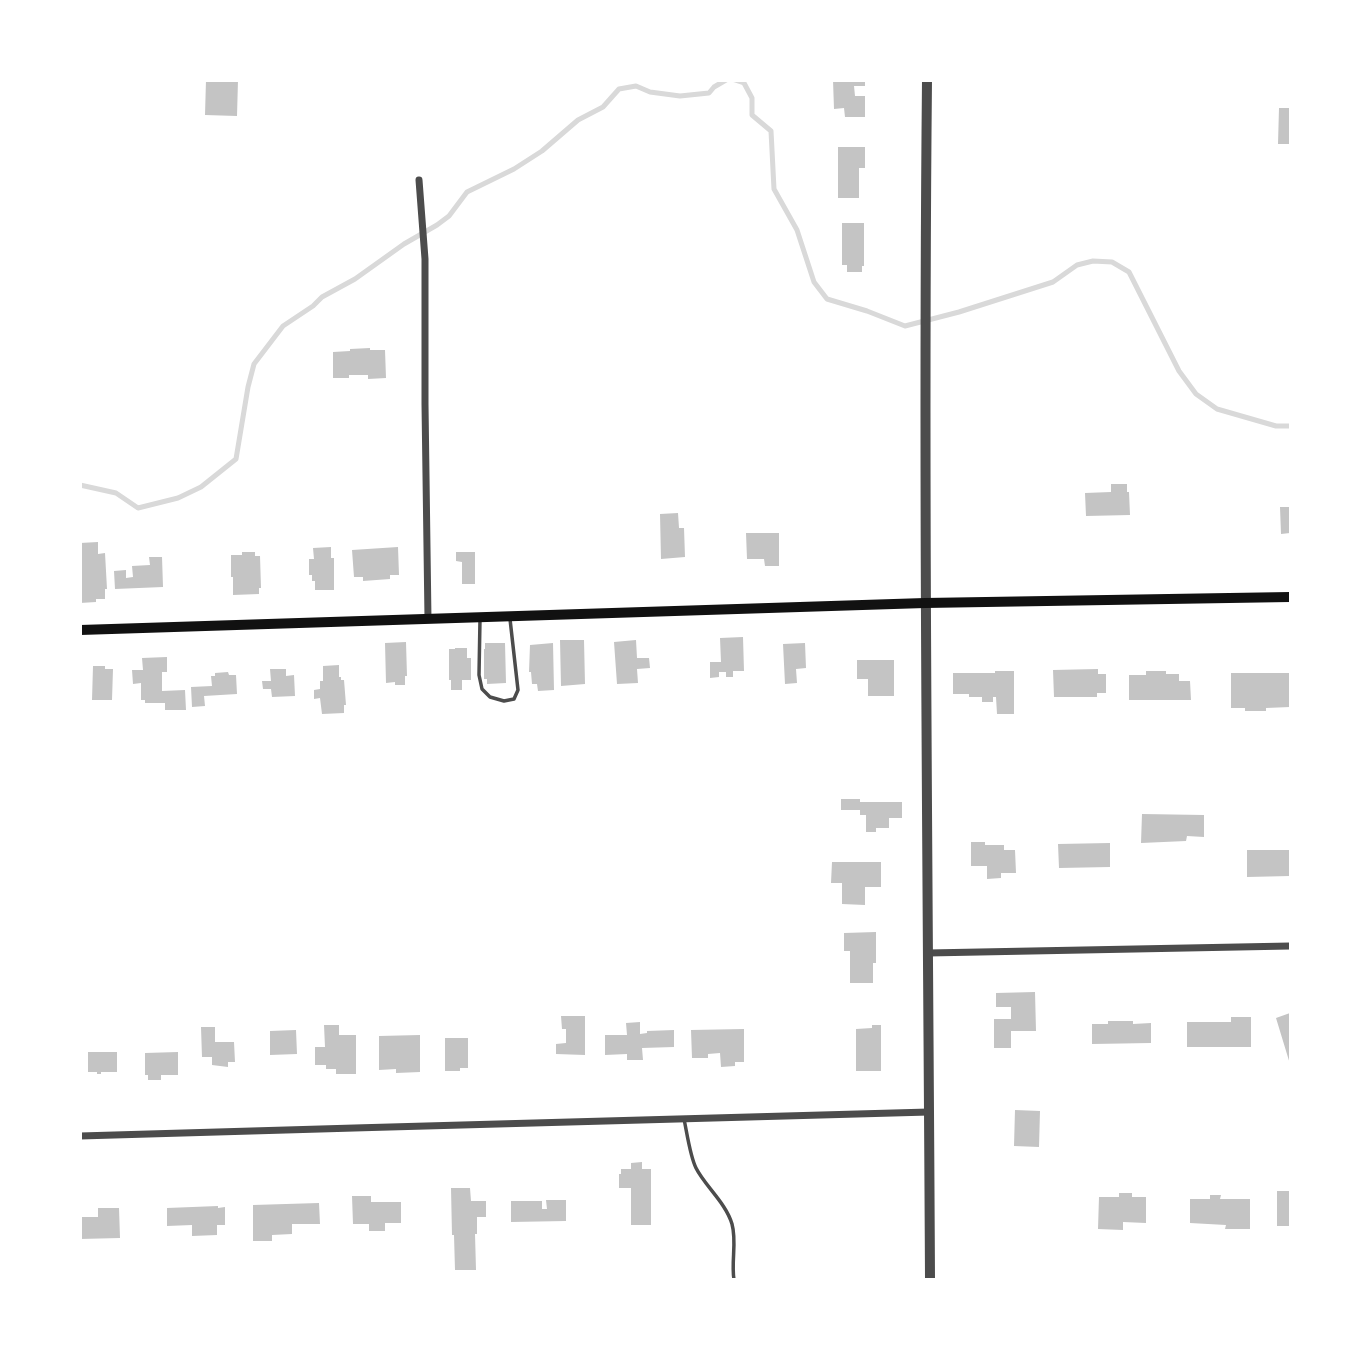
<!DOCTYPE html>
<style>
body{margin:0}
#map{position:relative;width:1371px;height:1360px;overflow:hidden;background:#fff;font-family:"Sofia Sans Condensed",sans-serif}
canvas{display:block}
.frame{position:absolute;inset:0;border:82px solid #fff;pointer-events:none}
</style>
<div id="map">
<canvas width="1371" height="1360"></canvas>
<div class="frame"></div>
</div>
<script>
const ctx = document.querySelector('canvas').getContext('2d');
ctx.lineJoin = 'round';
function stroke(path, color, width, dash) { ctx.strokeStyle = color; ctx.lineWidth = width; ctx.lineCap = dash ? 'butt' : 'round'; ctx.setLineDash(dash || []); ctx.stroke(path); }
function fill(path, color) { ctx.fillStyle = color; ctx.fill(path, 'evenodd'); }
stroke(new Path2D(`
 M735,80L744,83L752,98V115L771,131L774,189L797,230L814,282L827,299L867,311L905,326L959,312L1053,282L1077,265L1093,261L1112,262L1129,272L1179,371L1196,394L1217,409L1276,426H1290
 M80,485L116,493L138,508L178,498L201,487L236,459L248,387L254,364L283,326L313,306L322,297L355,279L404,244L437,225L449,216L467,192L514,169L542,151L578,120L603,107L619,89L636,86L650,92L680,96L709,93L714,87L726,80`), '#d9d9d9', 5);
fill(new Path2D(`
 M206,80H238L237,116L205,115Z
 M833,80H865V86H854L855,96H865V117H845L844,108L834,109Z
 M1279,108H1290V144H1278Z
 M838,147H865V168H859V198H838Z
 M842,223H864V266H862V272H847V265H842Z
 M370,348V350H385L386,378L368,379V375H349V378H333V352L350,351V349Z
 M1111,484H1127V492H1129L1130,515L1086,516L1085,493L1111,492Z
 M1280,507H1290V533L1281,534Z
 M678,513L679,528H684L685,557L661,559L660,514Z
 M746,533H779V566H765L764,559H747Z
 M98,542V554L105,553L107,589H105V599H96V602L80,603V543Z
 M331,547V558H334V590H315V581H312V575H309V559H314L313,548Z
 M398,547L399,575H390V579L363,581V577H354L352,550Z
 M242,552H255V556H260L261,588H259V594L233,595V577H231V555H242Z
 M456,552H475V584H462V562L456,561Z
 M149,557H162L163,587L115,589L114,571L126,570V578L133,577L132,566L150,565Z
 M743,637L744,671H733V677H726V672H719V677L710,678V662H721L720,638Z
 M560,640H584L585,684L561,686Z
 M636,640L637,658H649L650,668L637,669L638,683L617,684L614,642Z
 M406,642L407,676H405V685H395V682L386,683L385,643Z
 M485,643H505L506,683L487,684V679H484V649H485Z
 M553,643L554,690L538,691L537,684H532L531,672H529L530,645Z
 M805,643L806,668L796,669L797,683L785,684L783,644Z
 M455,648H467V658H471V680H462V690H451V680H449V649H455Z
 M167,657V672H162V691L185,690L186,710H165V703H145V700H141V683L133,684L132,670H143L142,658Z
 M857,660H894V696H868V679H857Z
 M339,665V677H341V680H344L346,705H344V713L322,714L320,698L314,699V690L320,689V681H323V666Z
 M93,666H105V669H113L112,700H92Z
 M270,669H286V676L294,675L295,696L272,697L271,689H263L262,681H271Z
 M1098,669V674H1106V693H1097V697H1054L1053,670Z
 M995,671H1014V714H997L996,697H993V702H982V697H969V694H953V673H995Z
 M1146,671H1166V674H1179V681H1190L1191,700H1129V675H1146Z
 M228,672L229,675H236L237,694L204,696L205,706L192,707L191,687L212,686L211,676H215V673Z
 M1231,673H1290V707L1266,708V711H1245V708H1231Z
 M841,799H860V802H902V818H889V828H876V832H866V815H860V810H841Z
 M1142,814L1204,815V837L1187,836L1186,841L1141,843Z
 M971,842H985V845H1004V850H1015L1016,873H1001V878L987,879V866H971Z
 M1110,843V867L1059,868L1058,844Z
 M1247,850H1290V876L1247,877Z
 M832,862H881V887H865V905L842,904V883H831Z
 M876,932V963H873V983H850V951H844V933Z
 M1035,992L1036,1031H1011V1048H994V1019H1011V1007H996V993Z
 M1290,1013V1064L1276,1018Z
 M561,1016H585V1055L556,1054V1044L566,1043V1029H562Z
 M1231,1017H1251V1047H1187V1022H1231Z
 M1108,1021H1133V1024L1151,1023V1043L1092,1044V1024H1108Z
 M640,1022V1034L647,1033V1031L674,1030V1047L642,1048L643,1060H627V1054L605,1055V1035H627L626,1023Z
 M324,1025H339V1035H356V1074H336V1069H326V1065H315V1047H325Z
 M872,1025H881V1071H856V1029L872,1028Z
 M201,1027H215V1042H234L235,1062H228V1067L212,1065V1057H202Z
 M744,1029V1062H735V1066L721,1067L720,1053L708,1054V1058H692L691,1030Z
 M296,1030L297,1054L270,1055V1031Z
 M420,1035V1072L396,1073V1069L379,1070V1036Z
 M445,1038H468V1068H460V1071H445Z
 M88,1052H117V1072H101V1074H97V1072H88Z
 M178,1052V1075H161V1080H148V1075H145V1053Z
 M1015,1110L1040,1111L1039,1147L1014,1146Z
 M642,1162V1169H651V1225H631V1188H619V1174H621V1169H631V1163Z
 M451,1188H470L471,1201H486V1217H477V1234H475L476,1270H455L454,1235H452Z
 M1277,1191H1289L1290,1226H1277Z
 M1119,1193H1132V1197H1146V1223L1123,1222V1230L1098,1229L1099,1197H1119Z
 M1210,1195H1221L1220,1199H1250V1229H1225L1226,1225L1190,1223V1199H1210Z
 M352,1196H371V1202H401V1223H385V1231H369V1224H353Z
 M546,1200H566V1221L511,1222V1201H542V1209H547Z
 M319,1203L320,1224H292V1234L272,1235V1241H253V1205Z
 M218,1206V1208L225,1207V1225H217V1235L192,1236V1225L167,1226V1208Z
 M98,1208H119L120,1238L80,1239V1217H98Z`), '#c4c4c4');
stroke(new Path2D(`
 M480,619L479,675L482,689L490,697L504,701L514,699L518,690L510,619
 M684,1119C687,1133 690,1156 696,1168C705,1186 726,1203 732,1224C737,1242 731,1261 734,1280`), '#4c4c4c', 3.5);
stroke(new Path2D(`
 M419,180L425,259V404L428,619
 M928,953L1290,946
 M80,1136C363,1128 646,1119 929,1112`), '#4c4c4c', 7);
stroke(new Path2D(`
 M927,80C923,480 928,880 930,1280`), '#4c4c4c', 10);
stroke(new Path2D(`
 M80,630L925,603L1290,597`), '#111', 10);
</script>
